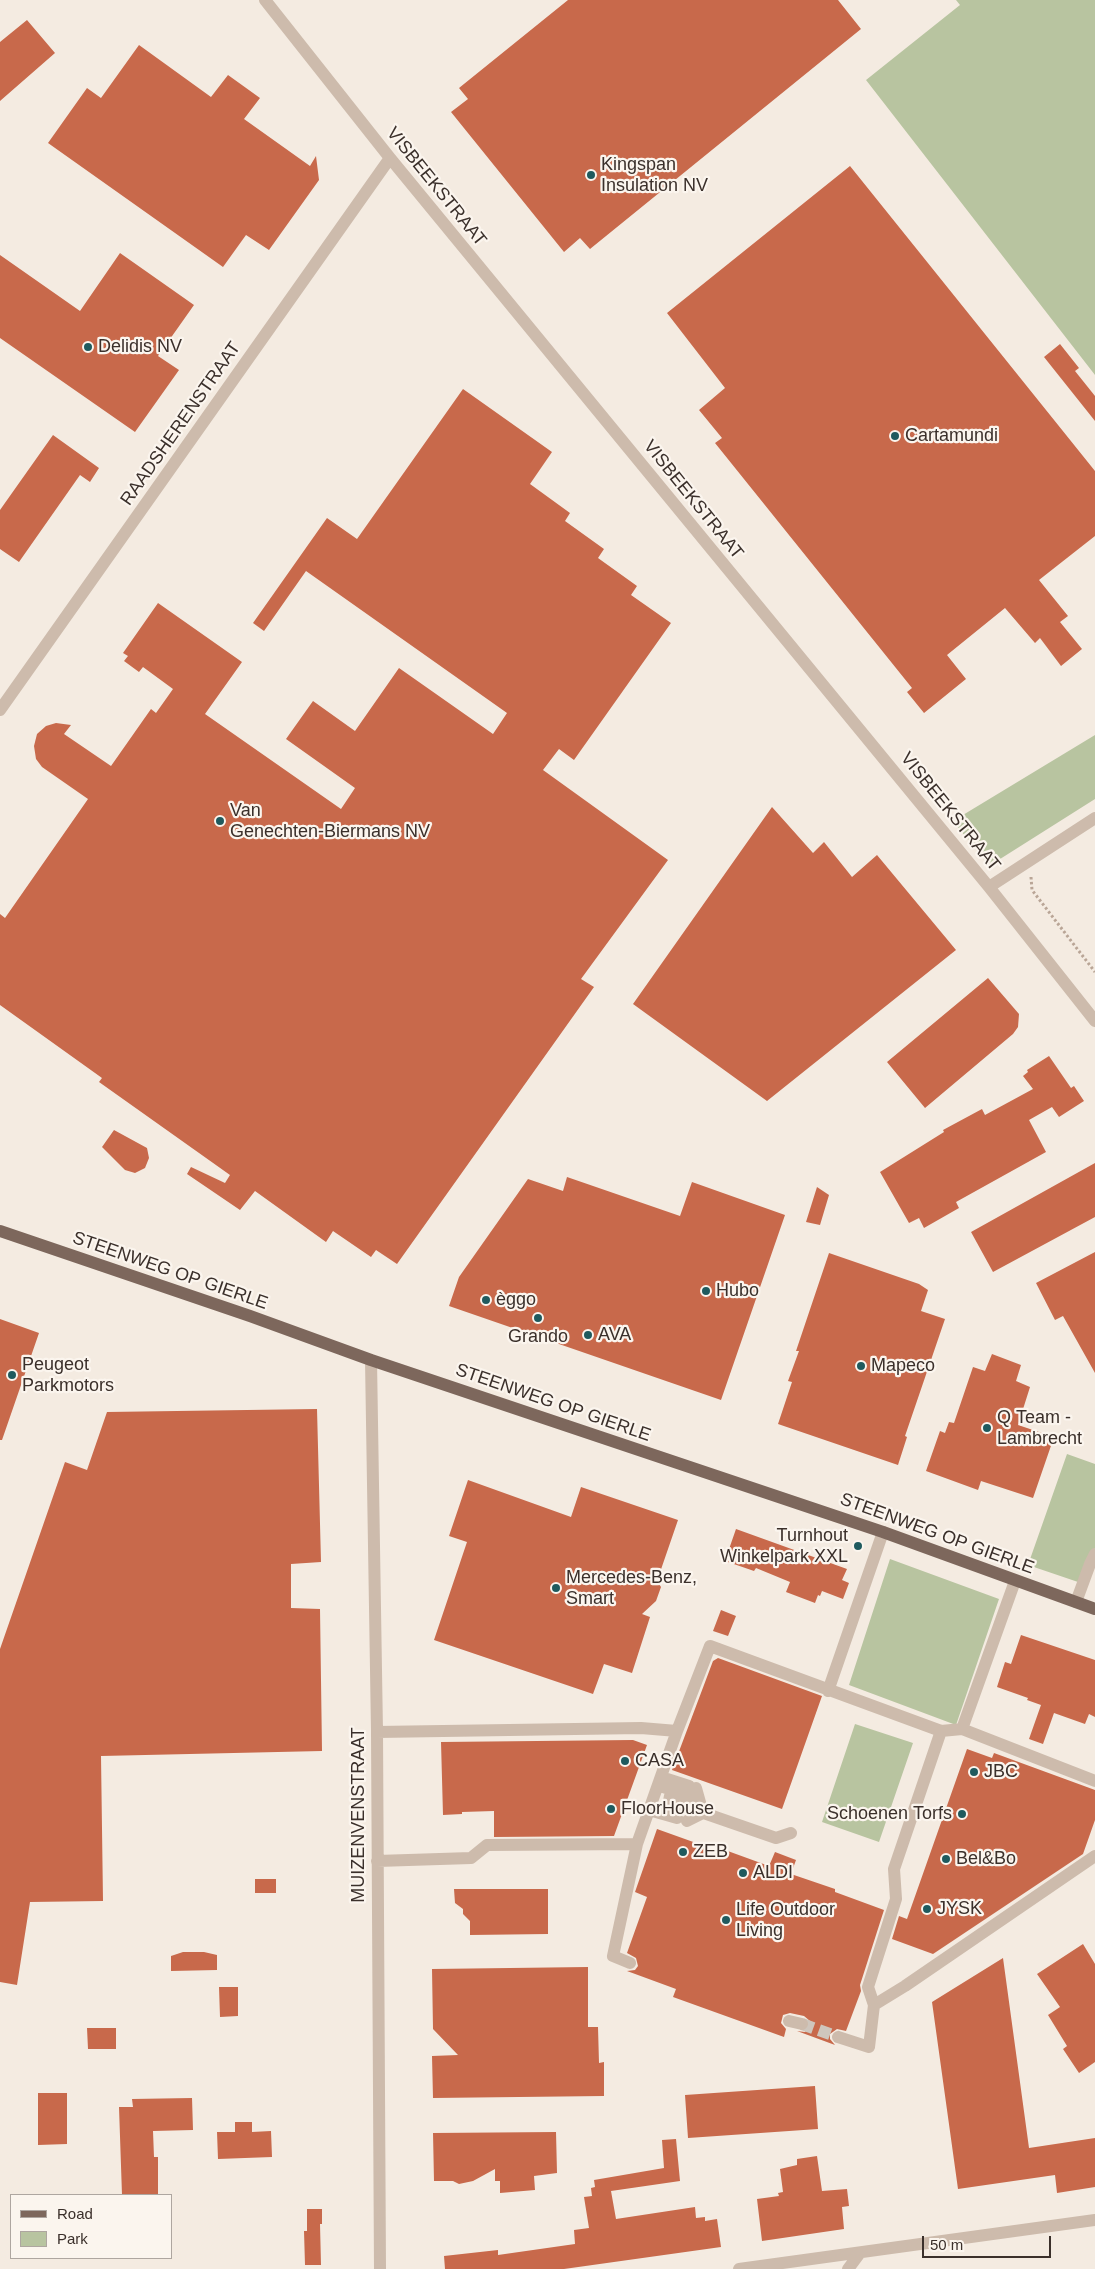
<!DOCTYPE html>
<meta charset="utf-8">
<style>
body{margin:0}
#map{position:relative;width:1095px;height:2269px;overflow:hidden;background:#f4ebe1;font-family:Helvetica,sans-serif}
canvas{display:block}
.legend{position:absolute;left:10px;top:2194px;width:162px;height:65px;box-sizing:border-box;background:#fbf5ee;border:1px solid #aea6a0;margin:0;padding:6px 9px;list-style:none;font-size:15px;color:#3b302b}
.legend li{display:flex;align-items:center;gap:10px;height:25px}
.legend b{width:25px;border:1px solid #aea6a0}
.scale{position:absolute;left:922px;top:2236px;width:129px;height:22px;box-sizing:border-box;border:2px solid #3b302b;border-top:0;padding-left:6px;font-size:15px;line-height:18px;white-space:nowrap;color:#3b302b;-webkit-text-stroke:4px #fbf5ee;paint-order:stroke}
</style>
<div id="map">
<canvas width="1095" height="2269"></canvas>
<ul class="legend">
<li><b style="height:6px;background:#7d675c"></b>Road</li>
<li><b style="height:14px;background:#b8c4a0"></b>Park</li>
</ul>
<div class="scale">50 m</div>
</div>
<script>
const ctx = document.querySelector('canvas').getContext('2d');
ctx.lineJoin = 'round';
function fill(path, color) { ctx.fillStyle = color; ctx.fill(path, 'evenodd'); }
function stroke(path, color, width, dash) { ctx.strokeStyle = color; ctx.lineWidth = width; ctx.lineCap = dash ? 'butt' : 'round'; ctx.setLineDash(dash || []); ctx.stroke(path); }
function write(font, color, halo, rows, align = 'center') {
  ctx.font = font + ' Helvetica,sans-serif'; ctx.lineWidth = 4.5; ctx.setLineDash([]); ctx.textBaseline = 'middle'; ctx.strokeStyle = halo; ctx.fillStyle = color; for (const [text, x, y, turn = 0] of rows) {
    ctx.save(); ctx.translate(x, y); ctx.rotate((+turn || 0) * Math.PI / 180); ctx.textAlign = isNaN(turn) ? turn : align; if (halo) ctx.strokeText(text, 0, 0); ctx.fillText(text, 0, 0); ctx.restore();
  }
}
fill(new Path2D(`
 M956,0H1095V375L866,80L960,5Z
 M1095,735V799L989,866L953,821Z
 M1067,1454L1095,1464V1548L1090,1553L1078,1582L1028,1565Z
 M890,1559L999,1599L956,1725L849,1685Z
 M855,1724L913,1743L879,1842L822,1822Z`), '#b8c4a0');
fill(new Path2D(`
 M568,0H838L861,29L590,249L580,238L564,252L451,112L468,99L459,88Z
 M27,20L55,53L0,101V42Z
 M139,45L211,97L228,75L260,98L244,119L310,166L316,156L319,180L269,250L246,235L223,267L48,143L87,88L101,98Z
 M850,166L1095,471V536L1039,580L1068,616L1060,622L1082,649L1061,666L1040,638L1035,643L1005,608L947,655L966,679L924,713L907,692L912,688L715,443L722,438L699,410L725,388L667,313Z
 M120,253L194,305L158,356L179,370L135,432L0,338V255L80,311Z
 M1060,344L1079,368L1075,371L1095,396V421L1044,357Z
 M463,389L552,452L530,484L570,513L565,521L604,549L598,558L637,586L631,595L671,623L574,760L559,749L543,770L668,860L581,979L594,987L397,1264L376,1250L371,1257L333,1231L326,1242L255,1191L240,1210L187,1174L191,1167L225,1183L230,1175L99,1082L102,1078L0,1005V914L5,918L88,799L42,767L36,759L34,746L37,734L46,726L56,723L71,725L64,734L111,766L151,709L156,713L173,689L143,667L139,672L124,661L128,656L123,653L158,603L242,662L205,714L341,809L355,788L286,739L313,701L355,731L399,668L493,734L507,713L306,571L264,631L253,623L327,518L357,539Z
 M53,435L99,468L90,482L80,475L19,562L0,549V510Z
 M772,807L813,853L824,842L852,877L877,855L956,950L767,1101L633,1004Z
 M988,978L1019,1014L1018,1027L1013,1034L925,1108L887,1062Z
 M1049,1056L1071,1088L1074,1086L1084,1101L1059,1117L1052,1107L1029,1120L1046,1152L956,1202L959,1208L924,1228L919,1218L909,1223L880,1172L944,1132L943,1130L982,1109L985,1115L1033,1089L1023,1076L1028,1072L1027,1070Z
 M114,1130L147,1148L149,1158L145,1168L135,1173L125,1170L102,1147Z
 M1095,1163V1217L993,1272L971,1232Z
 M567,1177L680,1216L692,1182L785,1215L721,1400L449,1306L459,1277L528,1179L563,1191Z
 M817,1187L829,1195L820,1225L806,1222Z
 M1095,1252V1373L1063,1316L1055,1320L1036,1283Z
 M829,1253L919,1284L928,1290L921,1311L945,1319L905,1436L907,1437L898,1465L778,1424L792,1382L788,1381L799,1351H796Z
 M0,1319L39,1333L2,1440H0Z
 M992,1354L1021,1365L1016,1381L1030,1387L1018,1425L1054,1437L1033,1498L981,1481L978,1490L926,1471L940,1431L945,1433L949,1422L954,1423L973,1367L985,1371Z
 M317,1409L321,1562L291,1564V1608L320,1609L322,1751L101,1756L103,1901L30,1902L17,1985L0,1982V1649L65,1462L87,1470L107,1412Z
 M468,1480L571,1517L581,1487L678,1520L657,1581L661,1587L656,1601L642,1614L650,1617L632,1673L604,1664L593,1694L434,1640L467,1542L449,1536Z
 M736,1529L847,1569L842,1580L849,1583L843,1599L822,1591L820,1596L818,1595L815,1603L786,1592L790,1582L756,1568L754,1571L728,1562L731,1553L728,1552Z
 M721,1610L736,1616L728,1636L713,1631Z
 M1021,1635L1095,1660V1717L1089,1714L1085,1724L1054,1713L1043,1744L1029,1739L1041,1705L1027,1700L1028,1698L997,1687L1005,1662L1011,1664Z
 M718,1658L822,1696L782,1809L672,1770L713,1661Z
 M633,1740L647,1745L614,1836L494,1837V1811L462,1812V1814L443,1815L441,1742Z
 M967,1749L992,1758L994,1753L1095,1790V1820L1083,1854L933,1954L892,1939L899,1916L907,1919Z
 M657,1829L724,1853L725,1850L769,1866L775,1852L796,1860L791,1874L835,1889V1892L884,1910L860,1985L861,1991L846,2031L837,2029L830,2034V2039L835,2045L797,2031L805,2032L810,2026V2021L804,2016L790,2013L783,2015L781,2023L786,2029L784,2037L673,1997L676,1989L627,1971L635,1970L638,1966L636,1958L627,1953L647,1897L635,1892Z
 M255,1879H276V1893H255Z
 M454,1889H548V1934L470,1935V1921L463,1914V1909L455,1903Z
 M1083,1944L1095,1964V2062L1079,2073L1063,2049L1067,2046L1048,2015L1060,2007L1037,1974Z
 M183,1952H204L217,1955V1970L171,1971V1956Z
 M1003,1958L1029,2148L1095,2138V2187L1057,2193L1055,2175L958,2189L932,2002Z
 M588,1967V2027H598L599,2063L604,2062V2096L433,2098L432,2056L458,2055L433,2029L432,1969Z
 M219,1987H238V2016L220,2017Z
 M87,2028H116V2049H88Z
 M815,2086L818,2129L688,2138L685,2095Z
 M38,2093H67V2144L38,2145Z
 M192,2098L193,2130L153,2131L154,2157H158V2195H122L119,2107H133L132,2099Z
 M235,2122H252V2132L271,2131L272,2157L218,2159L217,2132H235Z
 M556,2132L557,2173L534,2176L535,2190L500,2193V2181H495V2169L473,2181L459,2184L453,2181H434L433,2133Z
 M676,2139L680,2181L611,2191L616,2219L695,2207L696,2218L705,2217V2221L717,2219L721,2247L564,2269H445L444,2256L498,2250V2255L575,2244L574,2230L589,2228L584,2197L592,2196L591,2188L595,2187L594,2180L664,2168L662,2140Z
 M817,2156L822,2191L847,2189L849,2206L842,2207L844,2229L762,2241L757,2199L779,2196L778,2193L783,2192L780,2169L797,2165V2159Z
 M307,2209H322V2224H320L321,2265H305L304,2231H307Z`), '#c8694b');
stroke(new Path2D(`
 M802,2024L838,2037`), '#cfc6bd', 12, [12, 6]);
stroke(new Path2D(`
 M1031,877L1032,890L1095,972`), '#b9a596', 3, [2.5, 2.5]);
stroke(new Path2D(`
 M265,0L390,158L989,887L1095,1021
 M0,710L390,158
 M989,887L1095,818
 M371,1360L377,1732L380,2269
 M1076,1602L1090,1564L1095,1554
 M828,1691L883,1532
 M962,1729L1015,1581
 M377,1732L641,1728L677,1731L710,1646L941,1731L962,1729L1095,1781
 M661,1777L689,1786
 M658,1785L694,1798L692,1802L670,1796L669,1801L776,1838L791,1833
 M649,1810L677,1818
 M687,1821L703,1813L696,1788
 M637,1844L677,1731
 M377,1861L471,1858L487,1845L637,1844L613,1956L630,1963
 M874,2005L905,1986L1095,1856
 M789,2021L802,2024
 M838,2037L869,2047L874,2005L868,1987L896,1899L894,1869L941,1731
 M739,2269L1095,2220
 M848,2269L860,2253`), '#cdbbac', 12);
stroke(new Path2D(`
 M0,1231L250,1316L371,1360L883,1532L1095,1609`), '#7d675c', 12);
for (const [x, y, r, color] of [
 [591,175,5,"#1f5a5e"],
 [88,347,5,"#1f5a5e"],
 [895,436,5,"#1f5a5e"],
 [220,821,5,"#1f5a5e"],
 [706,1291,5,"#1f5a5e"],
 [486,1300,5,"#1f5a5e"],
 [538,1318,5,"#1f5a5e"],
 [588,1335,5,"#1f5a5e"],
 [861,1366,5,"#1f5a5e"],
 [12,1375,5,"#1f5a5e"],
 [987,1428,5,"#1f5a5e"],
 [858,1546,5,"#1f5a5e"],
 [556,1588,5,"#1f5a5e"],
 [625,1761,5,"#1f5a5e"],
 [974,1772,5,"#1f5a5e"],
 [611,1809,5,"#1f5a5e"],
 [962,1814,5,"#1f5a5e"],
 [683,1852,5,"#1f5a5e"],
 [946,1859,5,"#1f5a5e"],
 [743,1873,5,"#1f5a5e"],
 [927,1909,5,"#1f5a5e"],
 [726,1920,5,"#1f5a5e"]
]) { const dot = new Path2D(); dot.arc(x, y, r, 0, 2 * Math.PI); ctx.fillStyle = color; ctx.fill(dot); stroke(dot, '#fbf5ee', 2); }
write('18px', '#3b302b', '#fbf5ee', [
 ["Kingspan",601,165],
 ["Insulation NV",601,186],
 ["Delidis NV",98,347],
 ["Cartamundi",905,436],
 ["Van",230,811],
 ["Genechten-Biermans NV",230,832],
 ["Hubo",716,1291],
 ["èggo",496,1300],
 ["AVA",598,1335],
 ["Grando",538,1337,"center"],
 ["Peugeot",22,1365],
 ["Parkmotors",22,1386],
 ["Mapeco",871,1366],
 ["Q Team -",997,1418],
 ["Lambrecht",997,1439],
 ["Turnhout",848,1536,"right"],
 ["Winkelpark XXL",848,1557,"right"],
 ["Mercedes-Benz,",566,1578],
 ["Smart",566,1599],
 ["CASA",635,1761],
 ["JBC",984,1772],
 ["FloorHouse",621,1809],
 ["Schoenen Torfs",952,1814,"right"],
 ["ZEB",693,1852],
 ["Bel&Bo",956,1859],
 ["ALDI",753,1873],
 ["JYSK",937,1909],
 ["Life Outdoor",736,1910],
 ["Living",736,1931]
], 'left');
write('18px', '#3b302b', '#fbf5ee', [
 ["VISBEEKSTRAAT",436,187,51],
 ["RAADSHERENSTRAAT",181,424,-55],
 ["VISBEEKSTRAAT",693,500,51],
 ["VISBEEKSTRAAT",950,812,51],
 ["STEENWEG OP GIERLE",170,1271,19],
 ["STEENWEG OP GIERLE",553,1403,19],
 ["STEENWEG OP GIERLE",937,1534,20],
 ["MUIZENVENSTRAAT",359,1815,-90]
]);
</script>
